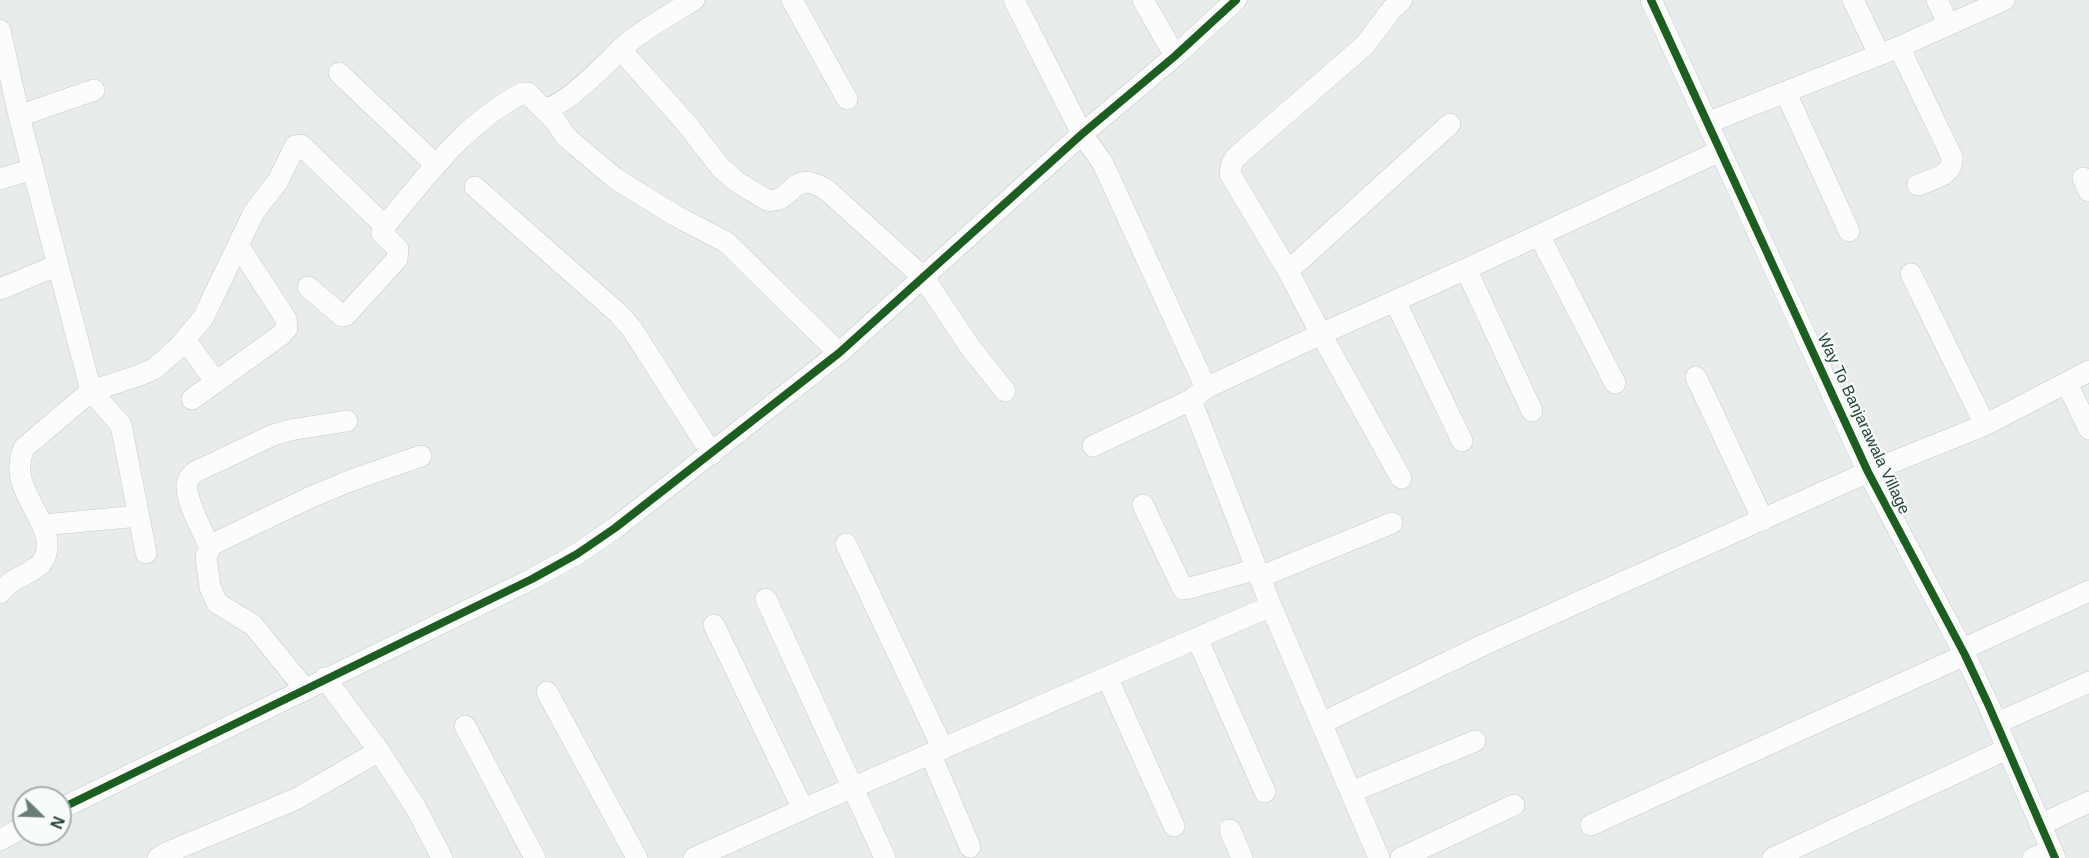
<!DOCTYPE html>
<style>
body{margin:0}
#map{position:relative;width:2089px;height:858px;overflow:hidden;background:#e8edeb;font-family:Arial,sans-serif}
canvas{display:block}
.north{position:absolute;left:12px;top:786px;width:60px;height:60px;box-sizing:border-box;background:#f7fbf9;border:2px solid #a3b1ad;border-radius:50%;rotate:113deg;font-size:16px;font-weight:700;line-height:24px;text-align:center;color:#24423a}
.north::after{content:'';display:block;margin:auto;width:21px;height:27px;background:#697e78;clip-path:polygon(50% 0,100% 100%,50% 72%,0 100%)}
</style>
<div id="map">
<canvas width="2089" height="858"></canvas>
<div class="north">N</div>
</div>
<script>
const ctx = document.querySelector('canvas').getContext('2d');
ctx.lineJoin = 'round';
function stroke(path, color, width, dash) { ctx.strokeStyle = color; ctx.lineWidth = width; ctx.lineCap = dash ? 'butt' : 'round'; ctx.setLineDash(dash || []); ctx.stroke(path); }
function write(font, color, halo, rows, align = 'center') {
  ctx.font = font + ' Arial,sans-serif'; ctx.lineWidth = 4.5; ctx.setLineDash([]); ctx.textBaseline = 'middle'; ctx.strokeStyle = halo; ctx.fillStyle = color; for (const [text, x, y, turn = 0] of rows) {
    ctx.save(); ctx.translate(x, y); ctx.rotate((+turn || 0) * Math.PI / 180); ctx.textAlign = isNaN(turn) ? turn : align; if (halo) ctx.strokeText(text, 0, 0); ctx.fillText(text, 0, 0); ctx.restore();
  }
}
const minor = new Path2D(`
 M792,0L847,99
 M1014,0L1082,134L1102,162L1111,181L1206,388L1191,400L1271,606L1379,858
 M1143,0L1175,56
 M1651,0L1868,472L1965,655L1988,704L2055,858
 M1853,0L1879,54
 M1937,0L1948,24
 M0,30L19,116L91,391L24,448C4,492 61,523 44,559C38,571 20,575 10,583C6,586 3,590 0,593
 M1899,47L1952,157C1954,176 1932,179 1918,185
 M620,49L686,123L721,168L737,182L767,200C793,206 790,165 828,191L924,278L970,347L1005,391
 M339,73L436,165
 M1786,93L1849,231
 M544,109L557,123L566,137L616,179L676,216L726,242L839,353
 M19,116L94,90
 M1707,123L1899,47L2004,0
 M2083,178L2089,191
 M0,179L33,169
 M475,187L619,314L632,329L712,454
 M1539,235L1615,383
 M1466,269L1532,411
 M1288,271L1450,124
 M1911,274L1985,425
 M308,287L342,316L346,315L397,259L398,249L382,233L385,226C425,178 465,122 523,93H528L542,108C565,111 614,53 634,38C653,24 674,12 694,0
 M0,289L58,265
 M1395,301L1462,441
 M185,340L216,382
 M1696,377L1763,520
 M2067,384L2089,429
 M1206,388L1321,334L1466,269L1720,151
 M192,399L281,335L287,328L286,319L238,245
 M1093,446L1191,400
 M1401,478L1321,334L1288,271L1230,174L1232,163L1236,157L1365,45L1392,9L1402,0
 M1143,505L1183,589L1190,588L1257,569
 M43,525L139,516
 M846,544L943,749
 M210,547C203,532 185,500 187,484C188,478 191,476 195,472L273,435L290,430L347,421
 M146,553L121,425L91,391L137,376L154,369L178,348L203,318L254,212L278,181L295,146L301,145L304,148L385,226
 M1260,577L1392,523
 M766,599L885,858
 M714,625L803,809
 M1197,638L1265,792
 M1961,650L2089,591
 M1107,677L1174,826
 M325,678L379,751
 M305,689L253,625L217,603L210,587L206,557L210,547L215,543L311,497L352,480L421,456
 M547,692L637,858
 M1322,723L1481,646L1868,472L1985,425L2089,371
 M1997,723L2089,682
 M465,726L535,858
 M931,755L970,847
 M1351,792L1475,741
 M60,809L532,579L577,554L615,528L839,353L1082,134L1175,56L1236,0
 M1591,825L1965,655
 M2040,825L2089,802
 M1230,830L1242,858
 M0,840L24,827
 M158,858L164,854L296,799L379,751L416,808L442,858
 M694,858L817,803L1271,606
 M1401,858L1514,805
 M1773,858L2007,749
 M2033,858L2051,850`);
stroke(minor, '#c5cac8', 22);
stroke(minor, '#fcfcfc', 21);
stroke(new Path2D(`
 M1651,0L1868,472L1965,655L1988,704L2055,858
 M60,809L532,579L577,554L615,528L839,353L1082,134L1175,56L1236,0`), '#1b5e20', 8);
write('16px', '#24423a', '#f7fbf9', [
 ["Way To Banjarawala Village",1863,424,65]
]);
</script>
